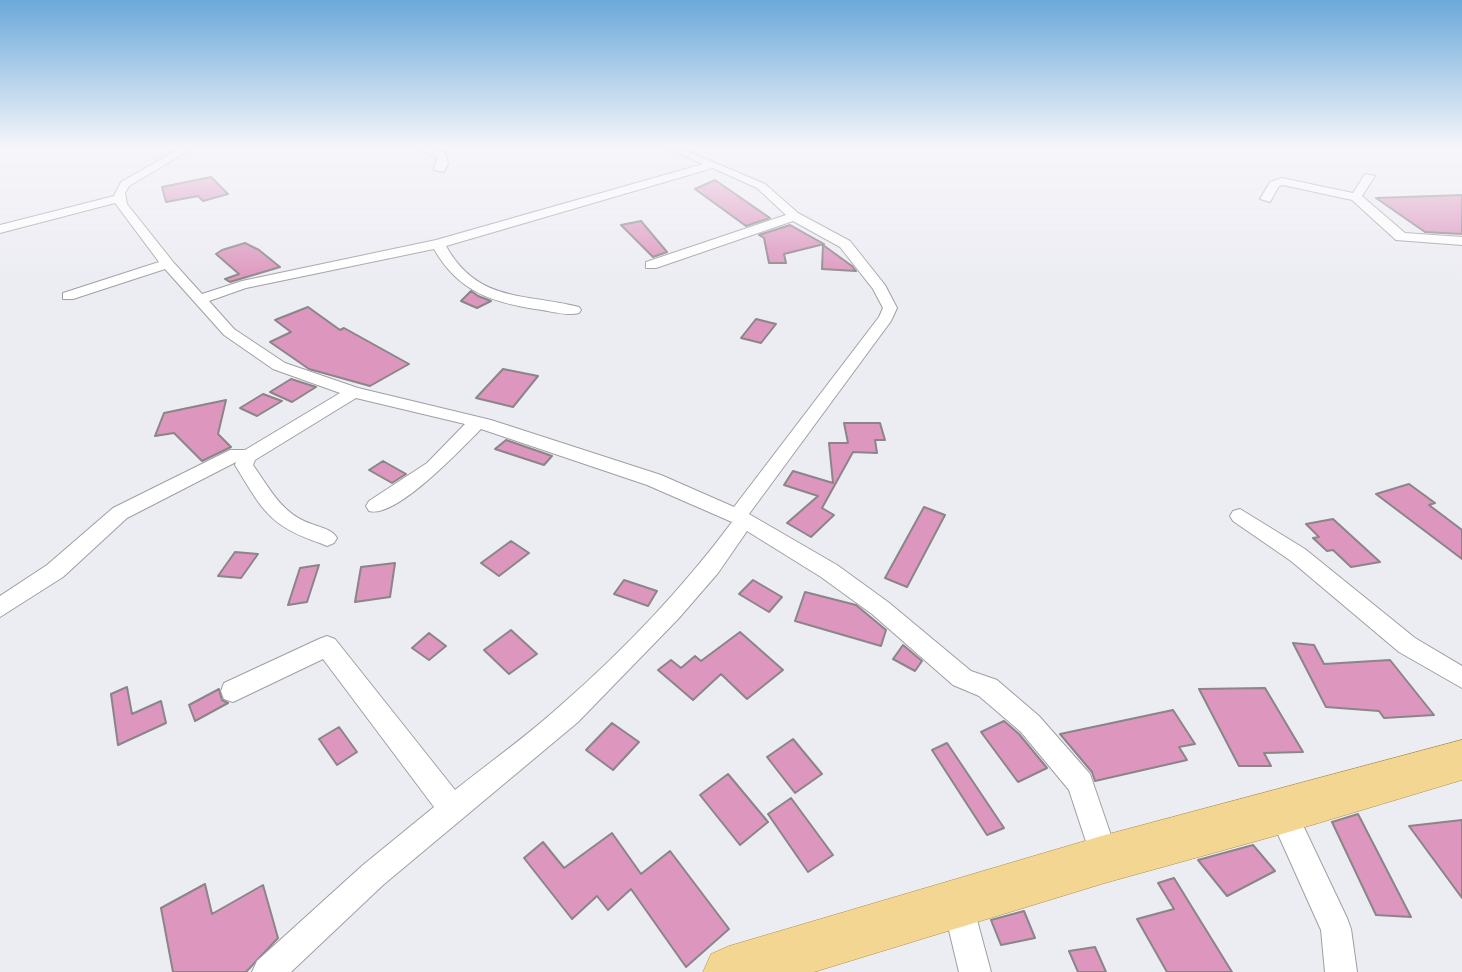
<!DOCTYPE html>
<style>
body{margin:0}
canvas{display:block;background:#ececf3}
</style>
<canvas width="1462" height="972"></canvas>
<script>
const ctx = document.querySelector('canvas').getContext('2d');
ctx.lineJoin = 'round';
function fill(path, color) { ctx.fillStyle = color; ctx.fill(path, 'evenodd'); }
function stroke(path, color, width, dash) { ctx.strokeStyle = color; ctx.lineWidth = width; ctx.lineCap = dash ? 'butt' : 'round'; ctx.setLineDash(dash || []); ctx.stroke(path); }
const building = new Path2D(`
 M211,177L228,194L203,201L198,196L166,202L162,187Z
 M715,180L770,218L746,226L695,189Z
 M1462,195V234L1425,232L1376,198Z
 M641,221L667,252L653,257L621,225Z
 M790,225L824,244L784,254L786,263H769L764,238L759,235Z
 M245,243L259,250L280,267L230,282L225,279L239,274L216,254L222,250Z
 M823,245L852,266L856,271L822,269Z
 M471,291L478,296L491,301L477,308L461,301Z
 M308,307L340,330L344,328L409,364L370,386L309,369L270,342L291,332L275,320Z
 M756,319L776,324L761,343L741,338Z
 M503,369L538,376L513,407L476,398Z
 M291,379L316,387L292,402L270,392Z
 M263,394L282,401L257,416L240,408Z
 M226,400L218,434L231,447L202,461L174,433L155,436L164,413Z
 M844,423H880L885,440H875L877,453L853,452L822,508L834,515L811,537L787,523L818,496L784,485L793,471L833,483L829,443H848Z
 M506,440L552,456L544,465L495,449Z
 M383,461L406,474L392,483L369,470Z
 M1409,484L1435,503L1429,505L1462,530V559L1376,494Z
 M924,507L945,515L907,587L885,578Z
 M1333,519L1380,562L1351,567L1333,550L1327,551L1313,538L1319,537L1306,524Z
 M511,541L529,553L499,576L481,563Z
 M235,552L258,554L241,578L218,576Z
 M395,563L390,597L355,602L361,567Z
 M319,565L307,602L288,605L300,568Z
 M624,580L657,591L648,606L614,594Z
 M753,580L782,597L769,612L739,594Z
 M805,592L856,605L886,630L881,646L795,621Z
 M511,630L537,654L509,674L484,650Z
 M740,632L783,670L747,699L721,674L693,700L658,670L671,660L681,668L695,656L701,661Z
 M429,633L446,646L429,660L412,648Z
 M1293,643L1314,645L1324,664L1390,660L1434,715L1384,718L1379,711L1326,707Z
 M903,645L922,661L915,671L893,659Z
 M127,687L132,714L161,701L166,723L118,745L111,694Z
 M1265,688L1303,752L1264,753L1271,766H1239L1199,689Z
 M219,689L222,700L228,703L195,721L189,705Z
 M1173,710L1195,744L1179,747L1187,760L1095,781L1092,772L1060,734Z
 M1004,721L1019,734L1047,768L1018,782L981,732Z
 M612,723L639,742L613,770L586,750Z
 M339,727L357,752L337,765L319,739Z
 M793,739L822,774L795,793L767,757Z
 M947,743L1004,828L987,835L932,750Z
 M728,774L768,822L740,845L700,795Z
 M791,798L833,855L808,872L768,814Z
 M1358,814L1411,917L1376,915L1332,822Z
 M1462,820V898L1409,826Z
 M612,833L641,874L670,851L729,929L686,967L631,889L608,910L597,896L572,919L524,858L543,842L564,868Z
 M1253,845L1275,871L1227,896L1198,860Z
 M1174,878L1232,972H1167L1137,919L1174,909L1158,883Z
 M205,884L212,914L263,885L278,938L246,972H173L161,908Z
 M1024,911L1035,938L1001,945L991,920Z
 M1095,947L1106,972H1078L1069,951Z`);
fill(building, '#dd96be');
stroke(building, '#8b8588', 2);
const street = new Path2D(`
 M182,147H195L129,186L125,193L127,204L174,263L202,294L242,281L436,240L703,164L664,147H678L765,184L798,213L850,241L885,285L897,308L891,321L749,514L837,565L888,602L971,671L997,680L1039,716L1090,774L1119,859L1115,869L1105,873L1095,869L1069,790L1021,732L979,696L953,685L872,614L821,577L747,531L718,573L679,618L578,722L383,885L291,972H252L257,961L363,865L434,807L323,659L233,702L224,699L221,691L224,683L319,639L327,636L335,639L455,790C490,762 527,736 560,706C623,651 682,589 732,522L647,485L481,429C462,448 396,519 369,511L366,506L369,501L427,463L465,424L356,398L255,460L253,465C268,486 280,510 304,521C314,526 332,528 337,538L334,543L327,546L320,543C269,526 262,509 235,465L236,462L127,518L63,577L0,617V596L47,565L113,508L230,450H245L340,393L273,369L224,335L165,269L73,299H63V293L159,262L115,203L0,233V225L114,196L121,182ZM713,168L757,188L786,215L646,262V268H656L793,221L840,247L873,289L883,308L879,317L734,507L661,475L491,420L358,388L285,363L234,329L209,301L246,288L434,249C459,293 494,303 542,310C553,312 568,316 579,313L581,310L579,307C524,293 478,303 446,246Z
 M416,147H430L446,153L448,164L444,172L434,170L437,157Z
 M1365,174L1375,176L1362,196L1405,233L1462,237V245L1396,240L1352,200L1283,185L1279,186L1270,202L1260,199L1270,182L1282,178L1353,193Z
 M1240,509L1305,549L1415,638L1462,666V688L1399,652L1291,561L1233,521L1230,516L1233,511Z
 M1282,798L1292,802L1347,918L1351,929L1357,972H1325L1321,930L1268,812L1272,802Z
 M958,890L969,894L973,905L991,972H959L943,905L947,894Z`);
const primary = new Path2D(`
 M1462,740V780L1282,834L1105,883L814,972H703L711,954L729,946L1105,835Z`);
stroke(street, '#9f9fa5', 2);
stroke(primary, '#ae8f45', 1);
fill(street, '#fff');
fill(primary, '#f3d692');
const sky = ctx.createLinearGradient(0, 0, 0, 283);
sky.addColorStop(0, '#6ba9da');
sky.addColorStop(0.52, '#f6f6fa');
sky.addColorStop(1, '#f6f6fa00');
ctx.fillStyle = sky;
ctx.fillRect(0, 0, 1462, 283);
</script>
